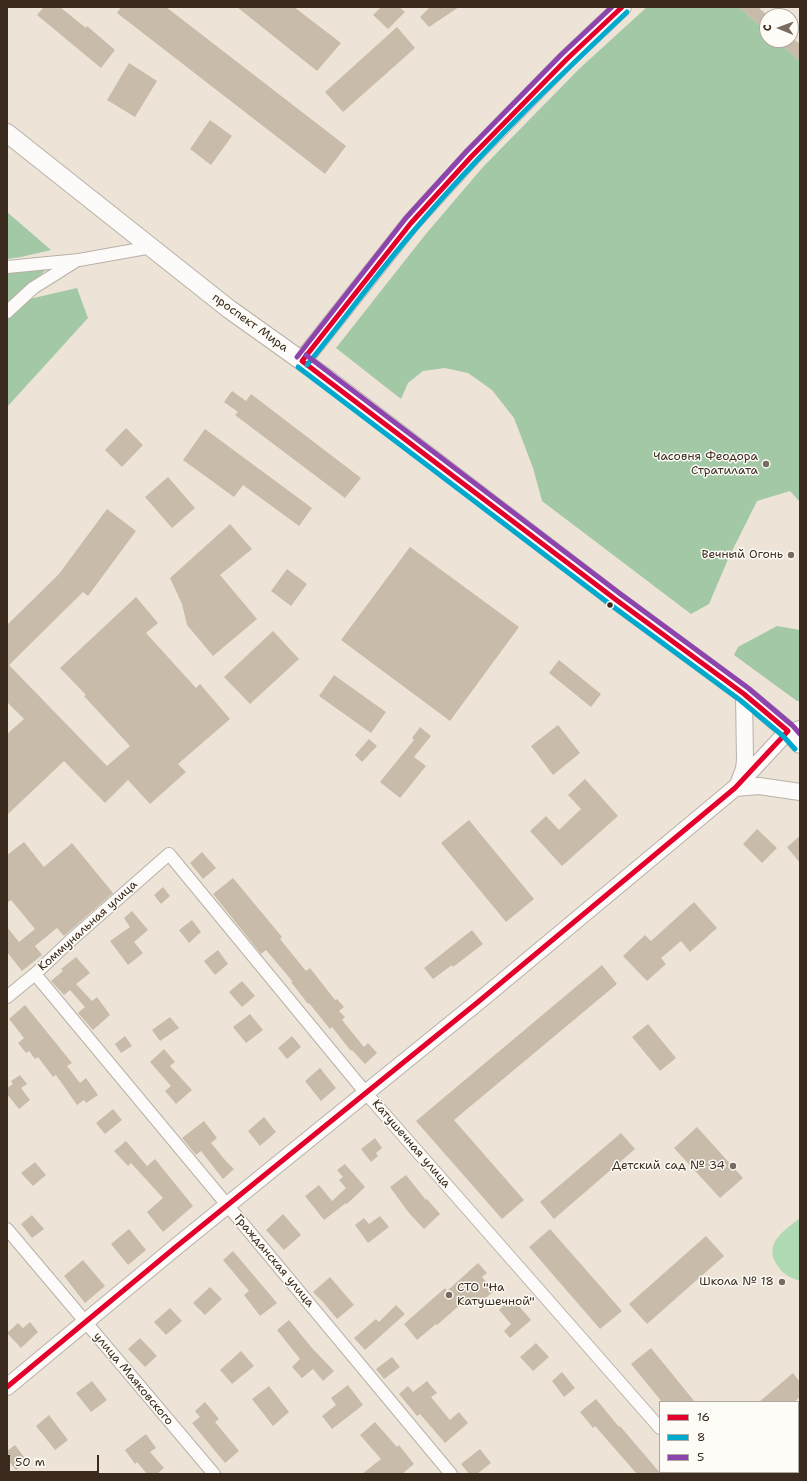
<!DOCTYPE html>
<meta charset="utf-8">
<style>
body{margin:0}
#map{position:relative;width:807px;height:1481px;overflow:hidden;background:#ede4d7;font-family:"Shantell Sans",sans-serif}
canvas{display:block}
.frame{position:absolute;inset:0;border:8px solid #3b2a1e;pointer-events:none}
.legend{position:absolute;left:659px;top:1401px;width:140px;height:72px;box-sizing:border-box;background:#fdfcf7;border:1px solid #afa8a0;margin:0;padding:5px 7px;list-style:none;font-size:12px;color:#3b2a1e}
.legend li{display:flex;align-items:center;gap:8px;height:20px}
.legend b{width:20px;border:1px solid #afa8a0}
.north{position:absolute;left:759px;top:8px;width:40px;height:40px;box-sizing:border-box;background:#fdfcf7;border:1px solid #afa8a0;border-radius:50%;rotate:271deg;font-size:11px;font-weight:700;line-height:16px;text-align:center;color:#3b2a1e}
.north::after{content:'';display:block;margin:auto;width:14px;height:18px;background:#796b5f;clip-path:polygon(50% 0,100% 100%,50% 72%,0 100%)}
.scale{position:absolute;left:8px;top:1455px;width:91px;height:18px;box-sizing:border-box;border:2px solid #3b2a1e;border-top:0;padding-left:5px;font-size:12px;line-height:14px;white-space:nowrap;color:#3b2a1e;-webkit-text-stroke:3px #fdfcf7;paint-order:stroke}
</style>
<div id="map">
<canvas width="807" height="1481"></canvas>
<div class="frame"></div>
<ul class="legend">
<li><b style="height:5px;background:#e4002b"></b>16</li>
<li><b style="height:5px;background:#00a9ce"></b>8</li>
<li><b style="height:5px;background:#8e44ad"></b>5</li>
</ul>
<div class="north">С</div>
<div class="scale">50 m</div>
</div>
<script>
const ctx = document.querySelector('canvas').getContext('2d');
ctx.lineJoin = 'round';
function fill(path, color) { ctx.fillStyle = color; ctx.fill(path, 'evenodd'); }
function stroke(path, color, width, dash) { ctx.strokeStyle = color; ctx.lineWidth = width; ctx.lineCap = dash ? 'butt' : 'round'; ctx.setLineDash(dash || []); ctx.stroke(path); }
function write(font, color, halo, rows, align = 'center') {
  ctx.font = font + ' "Shantell Sans",sans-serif'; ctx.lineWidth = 3; ctx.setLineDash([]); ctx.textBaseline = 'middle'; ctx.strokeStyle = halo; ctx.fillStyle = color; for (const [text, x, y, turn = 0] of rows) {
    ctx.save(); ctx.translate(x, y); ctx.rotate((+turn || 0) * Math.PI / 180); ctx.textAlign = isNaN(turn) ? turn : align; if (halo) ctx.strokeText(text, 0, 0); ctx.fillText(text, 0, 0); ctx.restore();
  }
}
fill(new Path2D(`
 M800,1218V1281C790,1278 783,1274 777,1265C763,1243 784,1231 800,1218Z`), '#afd9b2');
fill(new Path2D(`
 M647,7H739L767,32V40H776L800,61V502L790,491L757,501L729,557L709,604L691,614L542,501L533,468L514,418L492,390L468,373L445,368L423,371L408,383L401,399L336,348L425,235L483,167L579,69Z
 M7,212L51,250L21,257L7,259Z
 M48,268L7,307V272Z
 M77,288L88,318L7,407V318L25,300Z
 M777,626L800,630V701H797L734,655L738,647Z`), '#a2c8a6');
fill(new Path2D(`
 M44,7H60L86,28L87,26L115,50L101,68L37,15Z
 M121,7H166L346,146L325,174L117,13Z
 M237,7H294L341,43L317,71Z
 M381,7H399L405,12L388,29L373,15Z
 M430,7H459L429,27L420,17Z
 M739,7H758L767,15V32Z
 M397,27L415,48L343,112L325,92Z
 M776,40H795L800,44V61Z
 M129,63L157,81L135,117L107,100Z
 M210,120L232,136L211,165L190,149Z
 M232,391L246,401L251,394L361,478L345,498L235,415L238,412L224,402Z
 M126,428L143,445L122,467L105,450Z
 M205,429L312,508L299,526L243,485L234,497L183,460Z
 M168,477L195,508L172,528L145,497Z
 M107,509L136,531L88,596L83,592L9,665L107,766L130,746L84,696L86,695L60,668L136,597L158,623L146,633L196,688L200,684L230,719L178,764L186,772L150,804L128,780L105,803L64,761L7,815V734L24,719L7,702V625L59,574Z
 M230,524L252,549L220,575L257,619L213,656L187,625L182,604L170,578Z
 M410,547L519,627L450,721L341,640Z
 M287,569L307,584L291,606L271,591Z
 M273,631L299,659L250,704L224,677Z
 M559,660L601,694L591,707L549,673Z
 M334,675L386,712L371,733L319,696Z
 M558,725L580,753L553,775L531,746Z
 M420,727L431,736L414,757L426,766L400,798L380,782L414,740L412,738Z
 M369,739L377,746L362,762L355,755Z
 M585,779L618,816L562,866L530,831L546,816L559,830L581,809L568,795Z
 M469,820L534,899L506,922L441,843Z
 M757,829L777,848L762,863L743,844Z
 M800,836V863L787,847Z
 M24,842L44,867L72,843L113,893L64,936L57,928L35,946L42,955L22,971L7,952V927L19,942L35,929L11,900L7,903V855Z
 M202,852L216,868L203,879L190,863Z
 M233,878L282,937L280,939L306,971L310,968L335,1000L337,999L344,1007L339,1011L345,1017L342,1020L364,1047L368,1043L377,1053L365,1064L352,1050L351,1051L332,1027L330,1029L309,1003L308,1004L291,982H293L266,950L261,954L213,894Z
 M163,887L170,896L161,904L154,895Z
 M694,902L717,928L690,952L681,941L661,958L666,964L647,981L623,956L645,935L651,941Z
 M132,911L148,930L134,942L143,953L128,965L110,941L130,927L124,918Z
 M192,920L201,932L189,943L179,930Z
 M472,930L483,944L453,967L452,965L433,979L424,968Z
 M218,950L228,964L215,975L204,961Z
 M76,957L90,973L76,984L92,1001L97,997L110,1015L93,1030L78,1013L85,1007L70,990L64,995L51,981L63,971L61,969Z
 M602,965L617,984L454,1120L524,1200L502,1219L416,1121Z
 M242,981L255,996L242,1007L229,992Z
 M25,1005L72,1063L67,1066L80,1083L86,1078L98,1095L86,1103L84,1100L77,1105L56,1075L53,1077L38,1057L35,1059L29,1051L26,1053L18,1043L24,1038L9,1019Z
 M250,1014L263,1030L246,1043L233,1027Z
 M170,1017L179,1028L160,1041L152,1030Z
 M648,1024L676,1058L660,1071L632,1037Z
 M125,1036L132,1046L121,1053L115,1044Z
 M292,1036L301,1047L287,1059L278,1048Z
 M164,1049L175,1062L170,1066L192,1090L176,1104L165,1091L171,1086L150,1062Z
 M320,1068L336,1088L321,1101L305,1081Z
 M20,1075L27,1084L21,1088L30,1100L19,1109L7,1094V1088L13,1084L11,1081Z
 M113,1109L122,1120L105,1134L96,1123Z
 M264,1117L276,1132L260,1146L248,1131Z
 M204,1121L217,1138L211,1143L225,1160L234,1169L223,1179L201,1151L196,1155L182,1138Z
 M697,1127L743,1178L720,1198L674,1148Z
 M621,1133L635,1149L554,1219L540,1202Z
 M375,1138L382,1148L376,1153L378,1156L371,1162L361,1149Z
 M126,1141L147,1166L155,1159L193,1206L163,1232L147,1212L163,1198L131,1163L128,1166L114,1151Z
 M35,1162L46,1175L33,1186L21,1173Z
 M345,1164L365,1187L347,1204L346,1203L324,1220L305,1196L319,1185L332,1201L346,1188L339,1180L343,1177L337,1170Z
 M406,1175L426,1200L427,1199L440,1214L424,1229L409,1213L390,1187Z
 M283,1214L301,1235L284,1250L266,1230Z
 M32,1215L44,1229L32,1238L21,1224Z
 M380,1216L389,1227L368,1243L355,1225L364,1218L369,1224Z
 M129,1229L146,1250L128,1265L111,1244Z
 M550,1229L622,1311L600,1329L529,1247Z
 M706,1236L724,1256L647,1324L629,1304Z
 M233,1251L277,1303L260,1316L244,1295L249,1291L223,1260Z
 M83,1260L105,1286L85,1303L64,1276Z
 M478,1263L487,1273L482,1277L494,1291L476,1306L468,1298L437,1325L436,1324L417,1340L404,1324L445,1288L447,1291Z
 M330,1277L354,1305L337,1319L323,1302L313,1292Z
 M210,1287L222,1299L205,1315L193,1303Z
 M512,1298L531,1320L510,1338L504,1331L511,1324L499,1310Z
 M396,1305L405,1314L365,1350L354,1338L376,1319L379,1322Z
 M170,1308L182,1321L166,1335L154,1322Z
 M289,1320L312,1348L334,1371L323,1381L313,1369L302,1378L292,1367L300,1359L277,1330Z
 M30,1322L38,1332L21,1348L7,1333L18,1323L23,1328Z
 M140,1338L157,1356L145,1367L128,1349Z
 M536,1343L549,1357L533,1371L520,1357Z
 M651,1348L695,1402H662L631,1364Z
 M241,1351L254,1366L232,1384L220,1370Z
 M392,1357L400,1367L384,1379L376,1369Z
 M562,1372L575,1388L564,1397L552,1381Z
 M793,1373L800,1382V1397L794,1402H759Z
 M92,1381L107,1400L91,1412L76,1393Z
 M427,1381L437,1393L431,1397L450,1420L459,1412L468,1423L445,1443L420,1414L417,1416L399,1394L408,1386L413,1392Z
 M348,1385L363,1405L332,1429L322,1416L336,1405L331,1398Z
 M269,1386L289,1412L273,1426L252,1399Z
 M596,1399L619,1427L620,1426L661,1474H637L595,1426L593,1428L580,1412Z
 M205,1402L219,1419L215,1422L239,1451L225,1463L192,1423L200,1417L195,1411Z
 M49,1415L68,1440L55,1450L36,1426Z
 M375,1422L397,1447L399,1445L414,1464L402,1474H362L381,1459L360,1435Z
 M146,1434L156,1448L150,1452L164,1468L157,1474H147L137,1462L135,1464L125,1450Z
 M15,1445L27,1461L16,1470L7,1459V1451Z
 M480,1449L491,1463L477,1474H469L461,1464Z`), '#c8bbaa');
const street = new Path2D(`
 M7,267L79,260L152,247
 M7,312L33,288L76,261
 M788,731L800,727
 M35,974L451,1474
 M7,997L35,974L71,940L169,854L365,1092L660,1428
 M7,1229L214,1474
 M699,1472L701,1474`);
const secondary = new Path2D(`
 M739,782L744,769L745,760L744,694
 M735,788L759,786L800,792
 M7,1387L177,1246L478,1002L735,788L788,731`);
const primary = new Path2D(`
 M7,133L229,309L330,381L615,599L744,694L788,731L800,744
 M302,361L411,223L471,157L567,59L622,7`);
stroke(street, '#b8b1a8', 14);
stroke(secondary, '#b8b1a8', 18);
stroke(primary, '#b8b1a8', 20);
stroke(street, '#fcfbf9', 12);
stroke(secondary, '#fcfbf9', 16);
stroke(primary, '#fcfbf9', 18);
stroke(new Path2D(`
 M302,361L411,223L471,157L567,59L622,7
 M7,1387L177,1246L478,1002L735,788L788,731L744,694L615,599L302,361`), '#e4002b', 5);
stroke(new Path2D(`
 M307,365C344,320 379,271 417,227C482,151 554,81 627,12
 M298,367L611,605L740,700L783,736L795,749`), '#00a9ce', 5);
stroke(new Path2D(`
 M306,355L619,593L748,688L793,726L800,734
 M297,357L406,218L466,152L562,54L612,7`), '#8e44ad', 5);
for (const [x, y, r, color] of [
 [766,464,4,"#796b5f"],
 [791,555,4,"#796b5f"],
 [610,605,3.5,"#3b2a1e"],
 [733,1166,4,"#796b5f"],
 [782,1282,4,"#796b5f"],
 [449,1295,4,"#796b5f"]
]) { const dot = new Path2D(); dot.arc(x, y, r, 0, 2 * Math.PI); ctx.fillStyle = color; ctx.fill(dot); stroke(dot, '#fdfcf7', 1.5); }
write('12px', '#3b2a1e', '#fdfcf7', [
 ["проспект Мира",250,323,36],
 ["Коммунальная улица",88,926,-42],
 ["Катушечная улица",411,1144,49],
 ["Гражданская улица",274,1261,50],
 ["улица Маяковского",133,1379,50]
]);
write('12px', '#3b2a1e', '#fdfcf7', [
 ["Часовня Феодора",758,457],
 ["Стратилата",758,471],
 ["Вечный Огонь",783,555],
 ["Детский сад № 34",725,1166],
 ["Школа № 18",774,1282],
 ["СТО \"На",457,1288,"left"],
 ["Катушечной\"",457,1302,"left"]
], 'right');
</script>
